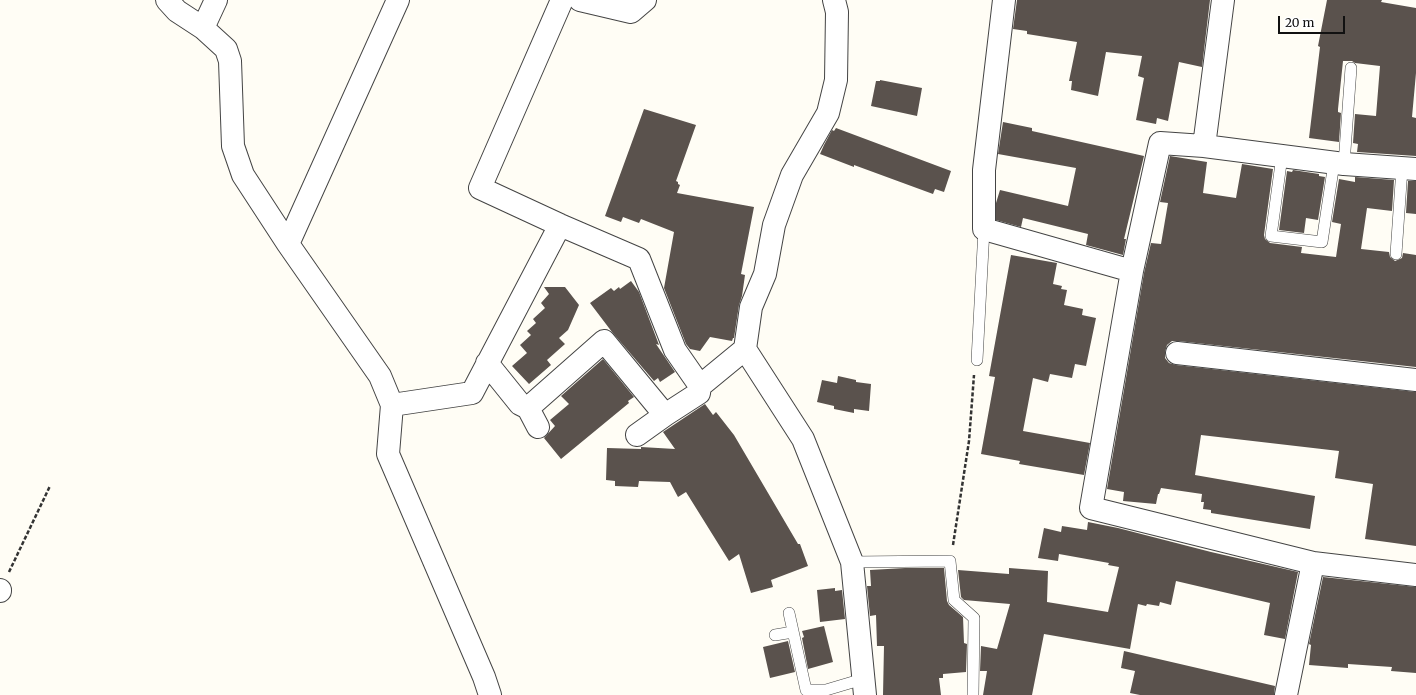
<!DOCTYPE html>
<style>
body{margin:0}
#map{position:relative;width:1416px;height:695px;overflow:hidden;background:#fffdf5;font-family:Merriweather,serif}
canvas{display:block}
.scale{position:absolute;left:1278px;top:16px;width:67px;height:18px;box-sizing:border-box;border:2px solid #111;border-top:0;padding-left:5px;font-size:12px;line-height:14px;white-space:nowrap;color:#111;-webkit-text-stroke:3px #fff;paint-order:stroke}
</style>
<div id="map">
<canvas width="1416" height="695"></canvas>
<div class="scale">20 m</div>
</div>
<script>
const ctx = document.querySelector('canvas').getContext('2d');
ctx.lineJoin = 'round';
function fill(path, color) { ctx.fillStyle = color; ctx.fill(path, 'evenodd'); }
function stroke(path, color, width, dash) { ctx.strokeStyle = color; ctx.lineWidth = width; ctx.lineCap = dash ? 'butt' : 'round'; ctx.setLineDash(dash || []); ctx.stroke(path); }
fill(new Path2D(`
 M1017,0H1210L1202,67L1179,62L1168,121L1157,118L1156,124L1136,120L1144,78L1138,76L1142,56L1106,52L1098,96L1071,90L1072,81H1069L1077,42L1027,34V31L1013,29Z
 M1327,0H1382L1381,2L1416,8V73L1412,117L1416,118V156L1357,152L1358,144L1353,143L1355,114L1376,116L1380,66L1355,63L1352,61H1343L1338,109V112L1341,113L1339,142L1309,138L1320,47L1318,46Z
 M880,80L922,88L917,116L871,106L876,81H880Z
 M644,109L696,125L676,181L678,182V184L680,185L677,193L754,207L741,274L745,275L742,296L739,305L734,338H733L732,341L710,337L700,351L690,349L686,344L664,288L674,232L641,219L639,223L623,217L621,222L605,216Z
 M1003,122L1032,128V131L1144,156L1124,239H1126L1123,255L1086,245L1088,234L1023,218L1021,227L996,220V203L1000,190L1068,206L1076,168L998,154Z
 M836,128L951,171L944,192L935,189L933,194L854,165V167L820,154L824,145L832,130L834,131Z
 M1170,156L1207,162L1203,193L1236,198L1242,164L1273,169L1264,235L1265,239L1270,243L1302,247L1301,253L1336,257L1341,224L1332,222L1339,179L1355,182V177L1394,180L1392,211L1367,208L1361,249L1389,252L1390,257L1395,261L1402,258L1403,253L1416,255V367L1178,341H1172L1167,345L1165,352V358L1169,363L1176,365L1416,392V546L1365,539L1373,484L1335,478L1339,451L1201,435L1195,475L1315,496L1310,529L1211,513V510L1203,509L1204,502H1201L1202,494L1161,488L1159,494H1158L1156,504L1123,501L1124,492L1107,489L1144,273L1151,243L1161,244L1168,203L1160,202Z
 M1293,170L1319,174V176L1325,177L1318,220L1306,218L1304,233L1279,230L1287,171L1292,172Z
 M1408,181H1416V214L1406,213Z
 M1011,255L1057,263L1053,284L1062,286L1061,289L1067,290L1064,305L1083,309L1082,315L1096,318L1086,366L1075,364L1072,378L1050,374L1048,382L1033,378L1023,431L1090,443L1084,475L1019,464L1020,461L981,454L995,377L989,376Z
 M631,281L639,292L659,345L656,344L675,372L660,382L658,378L654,381L612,332L590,303L611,288L614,291L619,287L620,289Z
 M544,287H565L579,305L568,330L559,338L565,344L547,360L551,365L529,384L512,366L527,353L520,345L531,335L527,331L536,323L533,319L545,308L541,303L549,294Z
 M603,359L634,397L628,401L629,403L561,459L544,438L555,426L550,420L569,404L561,396Z
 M838,376L856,380V382L871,384L869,411L854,409V413L834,409V406L817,402L822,380L837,383Z
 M705,404L713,415L716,412L734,435L798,544H800L808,566L771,580L773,587L751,593L739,554L729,561L686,492L678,497L670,482L639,481L638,487L615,486V481L606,480L607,448L641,449V447L675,449L663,432Z
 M1088,522L1118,528L1211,552L1298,572L1285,639L1264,635L1270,603L1176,581L1171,605L1160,602L1159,606L1147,604L1146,606L1138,604L1130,649L1044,634L1032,695H983L987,671H980L981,646L997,649L1010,604L964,600L961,597L958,570L1009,574V568L1048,571L1047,602L1108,612L1119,567L1108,565L1109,563L1059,554L1058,561L1038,558L1044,528L1061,532L1062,526L1087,530Z
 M905,568H944L947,601L949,605L963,617L964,643L967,644L966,672L943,674V678H939L941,695H883L884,646H877L876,615L870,616L867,586H871L870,570Z
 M1323,577L1416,587V673L1391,671L1392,667L1348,664V668L1309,665L1311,645L1309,644Z
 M835,588V591L842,590L845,619L820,622L817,590Z
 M824,626L833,662L808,669L802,638L804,637L802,631Z
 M788,641L795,672L770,678L763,647Z
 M1124,651L1275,686L1274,695H1140L1130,693L1135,671L1121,668Z`), '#5a524d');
const lane = new Path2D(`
 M1282,156L1271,236L1322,242L1334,163
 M1344,164L1351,68
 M1396,254L1402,168
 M977,360L984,229
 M852,562L950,561L954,600L974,618L973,695
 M789,613L806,690H826L863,679
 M775,635L793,632`);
const street = new Path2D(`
 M167,0L177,11L203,28L226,49L230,61L233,146L243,175L288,244L380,376L392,405L472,393L560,225
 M562,0L480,188L560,225L639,259L675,350L700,386L745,349L751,307L765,274L774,225L792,175L828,113L836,80L837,12L834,0
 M580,0L631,12L645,0
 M1004,0L984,170V229L1132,271
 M203,28L216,0
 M1204,146L1223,0
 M1416,169L1344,164L1204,146L1160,143L1132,271L1091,508L1313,563L1416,575
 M288,244L398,0
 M745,349L803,439L852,562L865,695
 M1177,353L1416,380
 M487,363L520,404L528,408L604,341L665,415L699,393L700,386
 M392,405L388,454L484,677L490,695
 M528,408L538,427
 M637,435L665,415
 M0,591V590
 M1286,695L1313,563`);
stroke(lane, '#444', 12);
stroke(street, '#444', 24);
stroke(new Path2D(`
 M953,545L969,441L974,375
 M9,572L50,486`), '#333', 2.5, [4, 2]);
stroke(lane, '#fff', 11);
stroke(street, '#fff', 22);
</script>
